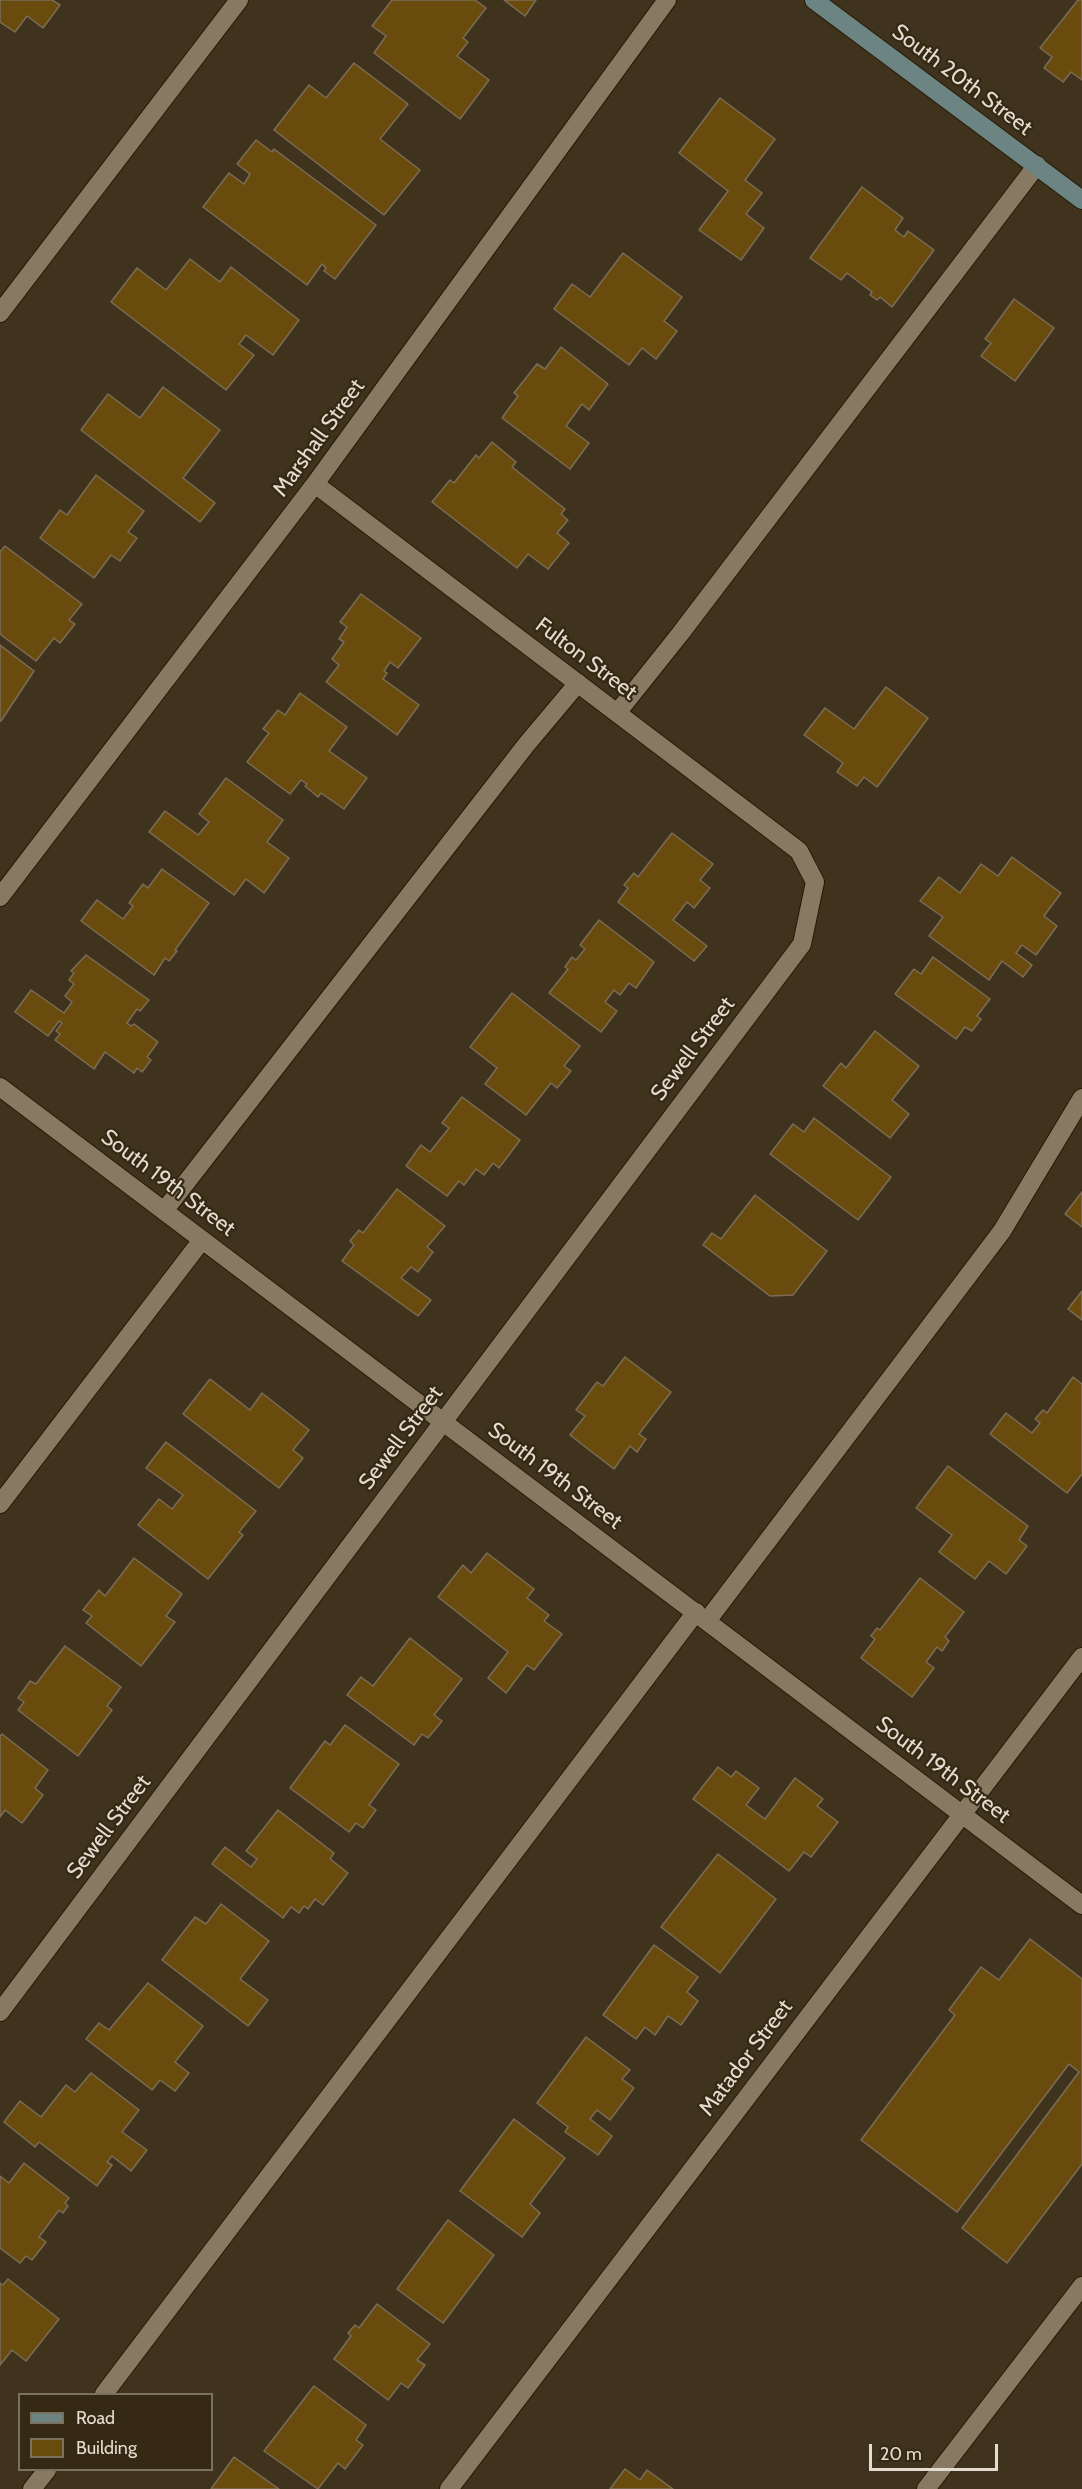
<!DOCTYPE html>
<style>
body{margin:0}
#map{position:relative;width:1082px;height:2489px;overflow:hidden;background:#3f331e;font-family:Cabin,sans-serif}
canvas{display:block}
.legend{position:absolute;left:18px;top:2393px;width:195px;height:78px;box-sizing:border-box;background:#352914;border:2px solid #7b715f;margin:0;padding:8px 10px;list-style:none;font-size:18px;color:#e4dcd0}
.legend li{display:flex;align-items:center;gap:12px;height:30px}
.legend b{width:30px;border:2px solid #7b715f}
.scale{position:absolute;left:869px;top:2444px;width:129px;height:27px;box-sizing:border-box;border:3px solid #e4dcd0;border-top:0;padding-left:8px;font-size:18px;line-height:21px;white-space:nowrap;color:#e4dcd0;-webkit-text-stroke:4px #352914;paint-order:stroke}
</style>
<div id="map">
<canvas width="1082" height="2489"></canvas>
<ul class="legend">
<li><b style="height:8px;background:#6c8482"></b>Road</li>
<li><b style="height:16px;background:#694b0e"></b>Building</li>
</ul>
<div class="scale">20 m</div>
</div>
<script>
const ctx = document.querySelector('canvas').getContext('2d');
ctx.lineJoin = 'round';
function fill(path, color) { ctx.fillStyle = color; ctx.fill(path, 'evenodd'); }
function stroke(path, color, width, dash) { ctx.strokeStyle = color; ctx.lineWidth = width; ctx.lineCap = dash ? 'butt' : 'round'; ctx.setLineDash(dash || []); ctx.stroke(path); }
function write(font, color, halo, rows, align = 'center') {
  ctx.font = font + ' Cabin,sans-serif'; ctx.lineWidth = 4.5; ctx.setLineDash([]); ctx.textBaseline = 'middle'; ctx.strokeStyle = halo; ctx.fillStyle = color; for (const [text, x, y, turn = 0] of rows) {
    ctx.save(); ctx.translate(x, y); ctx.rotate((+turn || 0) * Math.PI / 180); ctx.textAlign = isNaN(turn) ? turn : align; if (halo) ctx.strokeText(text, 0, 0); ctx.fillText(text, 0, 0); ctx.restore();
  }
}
const building = new Path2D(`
 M0,0H52L60,5L43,28L27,16L15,32L0,22Z
 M392,0H475L486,8L463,38L468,42L457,56L489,80L460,119L374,53L386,36L372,26Z
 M504,0H536L525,16Z
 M1078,0H1082V80L1071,72L1063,82L1044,68L1052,57L1040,48Z
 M354,63L408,104L380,139L420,170L384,215L274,130L309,85L326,98Z
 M720,98L775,139L745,180L762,193L746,214L764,228L741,260L699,230L728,191L679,153Z
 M256,140L272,152L274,149L376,225L335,279L324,271L326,268L322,264L307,285L203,207L229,173L244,184L250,174L237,164Z
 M862,187L903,218L895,230L904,237L908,231L934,250L892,307L880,297L877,300L870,295L872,292L847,273L841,280L810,258Z
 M623,253L682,297L664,321L677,331L656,359L642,348L629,365L554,309L572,284L590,297Z
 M190,259L220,282L231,267L299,320L273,355L246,335L239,344L254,355L226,390L111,302L137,268L166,290Z
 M1014,299L1054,328L1015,381L981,356L991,343L985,339Z
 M561,347L608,384L589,410L582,404L566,426L589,443L570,469L502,418L518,396L514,393L537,364L545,369Z
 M163,387L220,430L183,478L215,503L200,522L81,430L108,394L140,418Z
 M492,442L516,462L512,467L565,509L561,514L568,520L557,533L569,543L548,569L528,554L517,568L432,502L450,480L454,483L476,455L479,458Z
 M96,475L144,511L128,532L137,538L120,561L111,555L94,578L40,538L60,510L67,515Z
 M5,546L82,604L69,620L75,624L60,643L54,638L36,661L0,634V552Z
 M361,594L421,638L398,668L390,662L384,671L387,673L383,679L419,705L397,735L326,682L339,665L332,659L344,642L339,639L347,627L340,622Z
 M0,645L34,671L1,721H0Z
 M886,687L928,718L877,787L864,777L857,786L837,772L843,763L804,735L825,708L854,729Z
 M300,693L347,727L329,751L367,778L344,809L321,793L318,797L305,786L307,784L301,780L290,794L247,762L269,733L263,729L278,710L285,715Z
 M226,778L283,820L267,842L289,858L264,893L246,879L234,895L149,832L165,811L198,835L209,822L199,814Z
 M672,833L713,864L700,880L710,888L694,908L687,902L673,920L707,946L694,961L618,902L628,888L624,885L634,873L638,877Z
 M1012,857L1061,893L1044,916L1057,926L1036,955L1022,945L1016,953L1032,965L1023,977L1002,961L989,980L929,936L943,917L920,901L939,877L960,893L981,864L998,876Z
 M162,869L209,903L175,950L177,951L169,961L165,958L154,975L81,921L97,900L123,919L133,906L129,903L143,884L148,888Z
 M599,920L654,962L636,988L629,983L620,995L614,990L605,1002L617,1011L601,1032L549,993L568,969L565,967L572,957L576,960L585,949L580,945Z
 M86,955L149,1000L140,1011L137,1009L127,1023L131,1026L134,1024L158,1042L147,1057L151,1060L142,1072L137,1068L134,1073L105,1052L94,1069L55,1040L60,1034L56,1031L62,1023L59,1021L48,1036L15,1012L31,990L64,1013L72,1002L65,996L74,984L69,980L74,973L71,971Z
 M933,957L990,999L977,1016L981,1019L972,1031L965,1027L956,1039L895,994L914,969L921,974Z
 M512,993L580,1046L564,1066L571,1071L557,1088L551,1083L526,1115L485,1084L497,1068L470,1047Z
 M875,1031L919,1066L892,1100L909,1114L890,1138L823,1086L841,1063L846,1068Z
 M462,1097L520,1140L499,1168L493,1163L484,1175L476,1169L464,1185L459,1181L447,1196L406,1166L421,1145L430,1152L449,1128L442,1123Z
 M814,1118L891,1177L858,1220L770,1154L793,1124L804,1132Z
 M397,1189L445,1226L427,1247L433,1252L418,1272L411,1267L401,1278L431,1300L418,1316L342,1261L354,1245L350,1241L359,1230L363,1233Z
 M1082,1192V1227L1065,1214Z
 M755,1195L827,1251L793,1295L770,1296L703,1245L712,1233L721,1239Z
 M1082,1291V1320L1068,1309Z
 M625,1357L671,1392L639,1434L646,1439L637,1452L630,1446L614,1469L570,1435L585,1416L576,1410L597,1382L603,1386Z
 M1073,1377L1082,1384V1474L1067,1493L990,1434L1006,1413L1032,1433L1040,1423L1035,1419L1043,1410L1047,1413Z
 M210,1379L250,1410L262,1393L309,1430L293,1450L303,1458L279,1488L183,1414Z
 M166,1442L256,1511L239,1532L243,1535L208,1579L138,1525L159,1499L172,1509L183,1495L146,1468Z
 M948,1466L1028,1526L1019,1540L1027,1546L1006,1574L989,1561L975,1579L939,1552L952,1535L916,1508Z
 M487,1553L534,1589L527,1598L549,1615L544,1621L562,1634L534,1670L527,1665L506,1693L488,1678L508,1652L438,1597L463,1565L471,1573Z
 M134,1558L182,1594L166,1616L175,1622L141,1666L86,1623L92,1616L83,1610L99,1590L105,1596Z
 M920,1578L964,1612L945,1637L949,1641L942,1651L937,1647L926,1662L934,1668L912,1697L861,1658L875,1639L871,1636L877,1628L880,1630Z
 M410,1638L462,1679L434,1715L442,1721L428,1738L422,1734L414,1745L347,1695L361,1677L373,1686Z
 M65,1646L121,1687L107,1706L112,1710L78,1756L18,1710L24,1702L18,1698L30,1681L36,1684Z
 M345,1725L399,1764L369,1805L376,1810L363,1828L356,1823L349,1832L290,1788L325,1741L330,1745Z
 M2,1734L48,1770L35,1788L43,1795L22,1823L5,1810L0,1817V1736Z
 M718,1767L731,1777L736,1771L759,1788L746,1805L765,1819L795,1778L823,1799L817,1806L838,1822L811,1857L804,1852L789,1871L693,1799Z
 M278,1810L334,1853L330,1859L348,1873L323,1905L315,1899L308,1909L304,1906L299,1913L291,1907L283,1918L212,1864L225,1847L251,1867L257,1859L246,1851Z
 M718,1854L776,1899L720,1973L661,1927Z
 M221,1904L269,1941L240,1979L268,2000L248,2026L162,1960L195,1917L206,1924Z
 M1030,1939L1082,1979V2164L1007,2263L962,2228L1079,2072L1069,2064L957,2212L861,2140L955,2015L949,2010L981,1967L999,1980Z
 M654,1945L698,1977L687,1992L698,2001L681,2025L668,2016L655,2035L645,2027L636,2039L603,2015Z
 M148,1983L203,2026L175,2062L189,2073L175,2091L160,2080L152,2090L86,2039L99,2023L109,2030Z
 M586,2037L630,2070L622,2079L634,2088L610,2120L597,2110L590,2119L612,2136L598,2155L565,2132L568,2127L537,2103Z
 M91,2073L139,2110L122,2132L147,2150L131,2171L112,2156L107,2162L112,2165L97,2186L39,2142L35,2147L4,2122L20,2101L41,2117L66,2085L75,2092Z
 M514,2119L565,2158L530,2204L540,2213L522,2237L460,2191Z
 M24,2163L69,2198L65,2203L68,2206L63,2213L59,2210L39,2237L46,2242L32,2260L26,2256L20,2263L0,2248V2176L9,2183Z
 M448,2220L494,2255L443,2323L397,2289Z
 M8,2279L59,2319L26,2361L12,2350L0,2365V2283L3,2285Z
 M377,2304L430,2344L417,2360L425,2365L408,2388L401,2383L388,2400L334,2359L351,2336L348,2333L355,2325L359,2328Z
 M314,2386L366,2425L356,2440L363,2445L345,2469L338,2463L318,2489L264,2451Z
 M234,2457L279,2489H211Z
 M625,2469L640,2480L647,2470L673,2489H610Z`);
fill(building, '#694b0e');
stroke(building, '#7b6d57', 1.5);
const lane = new Path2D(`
 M0,313L239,0
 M617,713L680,634L1037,165
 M164,1211L526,745L578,683
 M0,1504L202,1240
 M707,1621L1002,1231L1082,1098
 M104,2394L696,1612
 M32,2489L47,2470
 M926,2489L1082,2286`);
const street = new Path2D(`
 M0,897L315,484L667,0
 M0,1087L1082,1905
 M0,2012L802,944L815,882L799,851L315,484
 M449,2489L1082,1657`);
const secondary = new Path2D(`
 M814,0L1082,200`);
stroke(lane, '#261a06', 20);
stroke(street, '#261a06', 20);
stroke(secondary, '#261a06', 20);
stroke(lane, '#877962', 18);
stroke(street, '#877962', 18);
stroke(secondary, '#6c8482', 18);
write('22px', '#e4dcd0', '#352914', [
 ["South 20th Street",962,80,37],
 ["Marshall Street",319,438,-54],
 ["Fulton Street",586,659,37],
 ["Sewell Street",693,1049,-53],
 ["South 19th Street",168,1183,37],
 ["Sewell Street",401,1438,-53],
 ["South 19th Street",555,1476,37],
 ["South 19th Street",943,1770,37],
 ["Sewell Street",109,1827,-53],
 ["Matador Street",746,2058,-53]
]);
</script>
